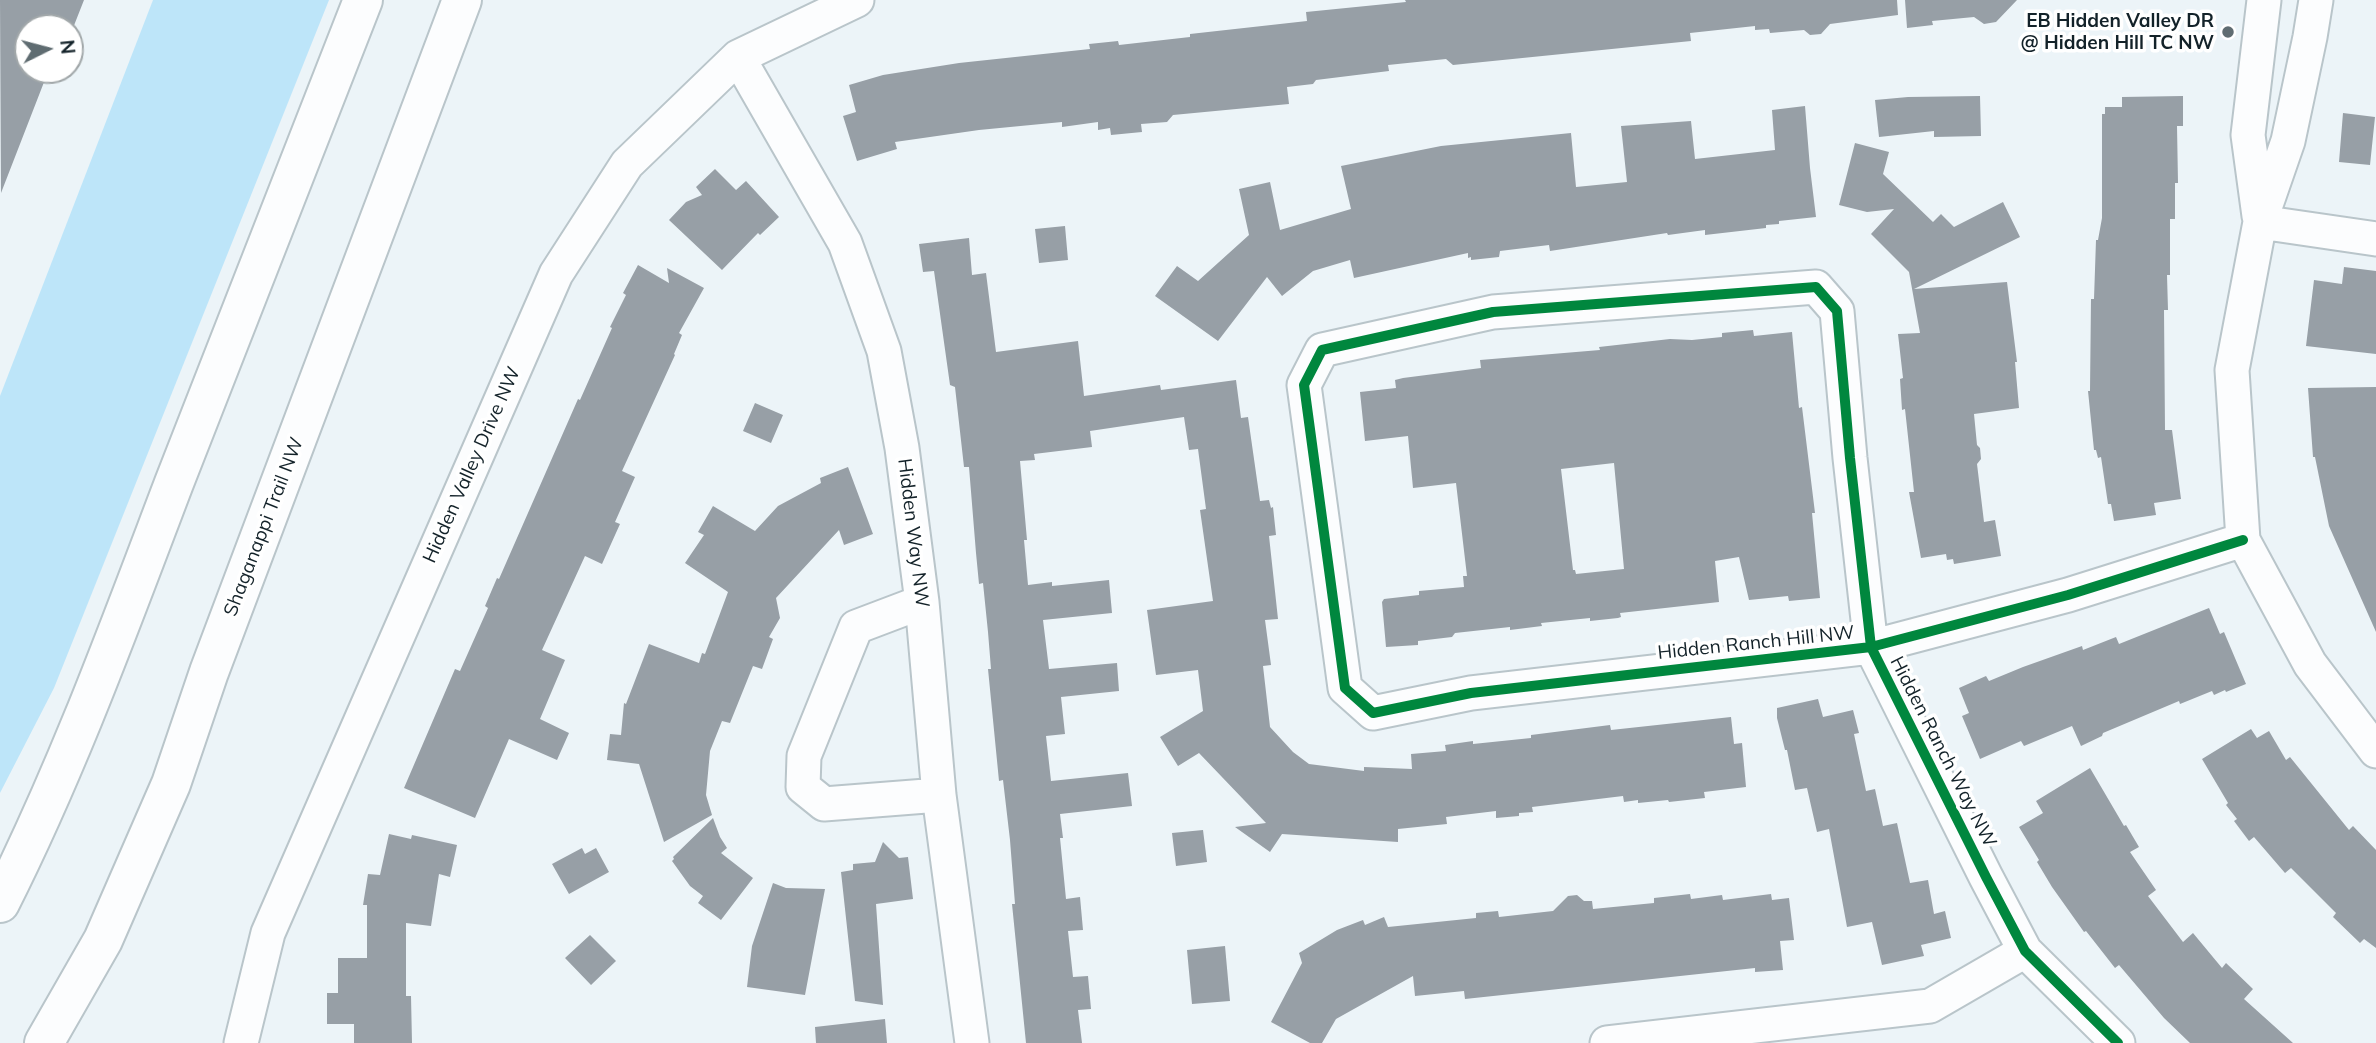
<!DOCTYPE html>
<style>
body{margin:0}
#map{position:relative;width:2376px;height:1043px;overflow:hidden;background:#ecf4f8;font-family:Mulish,sans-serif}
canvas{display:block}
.north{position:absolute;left:14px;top:14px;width:70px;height:70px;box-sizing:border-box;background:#fff;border:2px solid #a1a7a9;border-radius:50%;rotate:84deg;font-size:19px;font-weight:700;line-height:28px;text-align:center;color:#132229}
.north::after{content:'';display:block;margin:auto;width:24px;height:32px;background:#5f6c71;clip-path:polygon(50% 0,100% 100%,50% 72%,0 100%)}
</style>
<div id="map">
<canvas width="2376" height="1043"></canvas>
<div class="north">N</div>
</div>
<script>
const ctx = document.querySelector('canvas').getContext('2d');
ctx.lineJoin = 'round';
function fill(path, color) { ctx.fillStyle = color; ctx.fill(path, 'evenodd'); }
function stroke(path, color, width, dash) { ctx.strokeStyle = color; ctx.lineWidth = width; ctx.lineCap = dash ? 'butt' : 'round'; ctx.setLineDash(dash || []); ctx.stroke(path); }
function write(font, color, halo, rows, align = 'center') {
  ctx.font = font + ' Mulish,sans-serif'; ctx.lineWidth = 7; ctx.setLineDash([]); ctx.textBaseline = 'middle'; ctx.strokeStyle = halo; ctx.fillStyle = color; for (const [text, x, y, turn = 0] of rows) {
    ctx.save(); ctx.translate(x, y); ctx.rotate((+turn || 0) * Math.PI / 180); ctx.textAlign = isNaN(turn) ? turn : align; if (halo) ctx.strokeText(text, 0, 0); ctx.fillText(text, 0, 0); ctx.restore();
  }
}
fill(new Path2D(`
 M153,0H329L54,688L0,793V396Z`), '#bde5f9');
fill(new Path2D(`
 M0,0H84L73,28H28V70L46,77L1,193Z
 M1405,0H1897L1898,15L1830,24L1821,34L1810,35L1804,30L1770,33L1769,29L1755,30V26L1690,33L1691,41L1453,65L1446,59L1388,65L1389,71L1316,80L1313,84L1287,87L1289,104L1173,115L1167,122L1141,124L1142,132L1111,135L1110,128L1098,130V122L1062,127V122L979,130L895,142L897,149L857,161L843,116L856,112L849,85L883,75L959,63L1090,49L1089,44L1118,41L1119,45L1190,37V34L1307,21L1306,12L1406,2Z
 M1905,0H2017L1996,22L1984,24L1974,17L1932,21L1933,25L1907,28Z
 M1980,96L1981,136L1934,137V131L1879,137L1875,100L1908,97Z
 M2183,96V126H2177L2178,183H2175V219H2170V275H2167L2168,310H2164L2165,430H2172L2181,499L2154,503L2156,515L2114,521L2111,504H2108L2101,457L2098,458L2096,450H2094L2088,391H2090L2091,299H2094L2096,240H2098L2102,218V114H2105V107H2122V97Z
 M1805,106L1810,168L1816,217L1779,221V224L1766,225V228L1705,235V230L1668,235L1667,233L1550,251L1549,245L1500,251L1499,257L1471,260V257L1468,258V253L1354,278L1350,260L1313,271L1282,296L1267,277L1218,341L1155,296L1177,266L1198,281L1249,235L1239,189L1270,182L1280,230L1351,209L1341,166L1441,146L1571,133L1576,187L1627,182L1621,126L1691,121L1695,159L1775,150L1772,110Z
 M2343,113L2375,117L2370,165L2339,162Z
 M1855,143L1889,152L1883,174L1933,222L1941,214L1954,227L2003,202L2020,237L1914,289L2007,282L2017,362H2015L2019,408L1974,414L1977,445L1980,448L1981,459L1977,464L1984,522L1995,520L2001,556L1954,564L1953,559L1947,560L1946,554L1921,558L1909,492H1914L1905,409L1902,410L1900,379L1903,378L1898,334L1920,333L1909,272L1871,234L1894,209L1867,212L1839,205Z
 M715,169L736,190L746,181L779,217L760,235L758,233L722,270L669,220L686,202L702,195L696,187Z
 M1065,226L1068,260L1039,263L1035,229Z
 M969,238L972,275L986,273L996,352L1078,341L1084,396L1160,385L1161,390L1236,380L1241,418L1248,417L1260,501L1269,500L1271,508L1273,507L1276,535L1269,536L1278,619L1265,620L1271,665L1263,666L1270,727L1293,752L1309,764L1364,771V767L1412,769L1411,754L1446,751L1445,745L1473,741V744L1531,738V735L1610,725L1611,730L1731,717L1734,744L1742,743L1746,787L1704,792L1705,798L1669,802L1668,800L1638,803V800L1624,802L1623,796L1532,807L1533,812L1519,813V816L1496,818V811L1446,817L1447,824L1398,829V842L1282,834L1270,852L1235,827L1266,823L1199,753L1178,766L1160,737L1203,711L1198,670L1156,675L1147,610L1213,601L1200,510L1206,509L1198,449L1189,450L1184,417L1090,431L1092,447L1034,454L1035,460L1020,461L1027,540H1024L1028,585L1052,582V586L1109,580L1112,613L1043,620L1049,669L1117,663L1119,691L1061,697L1065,734L1046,736L1051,781L1128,773L1132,806L1060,814L1063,838H1060L1066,899L1080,897L1083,930L1068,931L1073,977L1088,976L1091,1009L1078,1010L1082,1043H1026L1012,904H1015L1010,840L1003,780L999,781L988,669H991L988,632L983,583L979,584L976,553L969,467H964L955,387L950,385L934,271L923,272L919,244Z
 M638,265L669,283L667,268L704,288L679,333L682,335L674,354L675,355L622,471L635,477L615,522L620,524L602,564L585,556L542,650L565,660L540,719L569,733L557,760L509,739L475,818L404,788L455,669L460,671L488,608L485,606L497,578L499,579L578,399L580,400L612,328L610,327L626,295L623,293Z
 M2344,267L2376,271V354L2306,346L2314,280L2342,284Z
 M1753,330L1754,336L1792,332L1799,408L1802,407L1815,513H1812L1820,598L1789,601L1788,596L1749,600L1739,557L1715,561L1719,602L1620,613L1621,617L1618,618L1590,621V618L1541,623L1542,626L1510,630V627L1455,633L1452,637L1418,641V645L1386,647L1382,602L1384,599L1419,595V591L1464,587L1463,576H1467L1456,483L1413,488L1408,436L1365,441L1360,392L1396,388L1395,380L1403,378L1481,368L1480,360L1600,350L1599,347L1670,339L1692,340L1722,337V333ZM1614,463L1624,569L1576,574L1575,570H1573L1561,469Z
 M2376,387V632L2329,526L2315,457H2313L2308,388Z
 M755,403L783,415L771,443L743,431Z
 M848,467L873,534L844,545L839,530L776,598L780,618L769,637L773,639L762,669L753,666L730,723L722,721L710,751L706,795L712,815L664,842L639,764L607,760L610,734L621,735L624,703L626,704L649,644L699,663L702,653L705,654L728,592L685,563L704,535L698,532L713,506L755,531L778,506L821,483L820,478Z
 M2209,608L2220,634L2224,632L2246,684L2226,692L2225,690L2214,695L2212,691L2180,704L2179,701L2103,733L2102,736L2081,746L2072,726L2024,746L2021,741L1980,759L1962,716L1969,713L1959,688L1986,676L1989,681L2023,667L2082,646L2083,650L2116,637L2119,644Z
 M1818,699L1823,717L1853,710L1859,733L1854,734L1866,791L1875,789L1883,826L1897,823L1910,883L1928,880L1934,914L1945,911L1951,938L1921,945L1924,956L1882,965L1872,922L1847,927L1829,829L1817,832L1807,788L1795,790L1787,750H1785L1777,718V708Z
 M2251,729L2257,738L2269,731L2286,760L2290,757L2349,830L2353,826L2376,850V948L2364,939L2360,943L2333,917L2336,913L2291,868L2285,873L2254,837L2249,841L2234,821L2237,819L2226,805L2228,803L2202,759Z
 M2090,768L2124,826L2126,825L2139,847L2130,852L2156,890L2148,896L2183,942L2193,933L2222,968L2226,963L2253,989L2244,999L2293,1043H2190L2164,1018L2119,965L2115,968L2086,931L2084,932L2052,887L2037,862L2039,860L2019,827L2043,813L2036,801Z
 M713,818L720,837L727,848L721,853L753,878L721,920L698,903L703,896L690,886L672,861L674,859L673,857Z
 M1203,830L1207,862L1176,866L1172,833Z
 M389,834L411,839L412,835L457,845L450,877L439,874L431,926L406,923V996H411L412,1043H354V1024H327V993H338V958H367V905H363L368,874L380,875Z
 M883,842L899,858L908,857L913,899L876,904L883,1005L855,1001L841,872L853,870V864L875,862Z
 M582,848L585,854L596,848L609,872L569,894L552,864Z
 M773,883L786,888L825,889L805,995L747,987L752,946Z
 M1690,894L1691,899L1722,895L1723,900L1771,894L1772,900L1789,898L1794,940L1780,941L1783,970L1755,972V968L1465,999L1464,991L1415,996L1413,976L1336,1019L1322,1043H1310L1271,1022L1302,963L1299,953L1337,930L1363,920L1365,925L1384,917L1388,927L1476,918V913L1498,911L1499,917L1553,911L1568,896L1577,895L1584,901H1592L1593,909L1654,903V898Z
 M590,935L616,961L591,985L565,958Z
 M1225,946L1230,1001L1192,1004L1187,950Z
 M885,1019L887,1043H816L815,1027Z`), '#979fa6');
const minor = new Path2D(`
 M2316,0L2310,37L2288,141L2260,222L2232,370L2243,540L2310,664L2376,751
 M738,57L845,243L884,351L902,448L922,602L939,795L972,1043
 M2259,216L2248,135L2264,0
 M2260,222L2376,239
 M922,602L856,627L804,756L803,787L824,804L939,795
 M241,1043L268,933L556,274L627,164L738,57L857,0
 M1607,1043L1930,1006L2025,951
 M2118,1043L2025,951L1986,877L1871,647L1850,458L1837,311L1816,287L1493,312L1322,350L1304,385L1345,688L1373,713L1471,693L1871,647L2068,595L2243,540`);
const major = new Path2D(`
 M0,903C68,768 120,625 174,483C236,322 299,161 363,0
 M44,1043L103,940L171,784L209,672L462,0`);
stroke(minor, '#b9c5ca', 37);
stroke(major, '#b9c5ca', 42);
stroke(minor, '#fcfdfe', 33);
stroke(major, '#fcfdfe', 38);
stroke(new Path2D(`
 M2118,1043L2025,951L1986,877L1871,647L1850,458L1837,311L1816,287L1493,312L1322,350L1304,385L1345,688L1373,713L1471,693L1871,647L2068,595L2243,540`), '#00873e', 10);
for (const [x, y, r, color] of [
 [2228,32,7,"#5f6c71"]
]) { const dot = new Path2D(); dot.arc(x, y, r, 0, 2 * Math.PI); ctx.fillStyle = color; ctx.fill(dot); stroke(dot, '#fff', 2.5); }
write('bold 19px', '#132229', '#fff', [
 ["EB Hidden Valley DR",2214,21],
 ["@ Hidden Hill TC NW",2214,43]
], 'right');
write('19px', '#132229', '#fff', [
 ["Hidden Valley Drive NW",472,465,-66],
 ["Shaganappi Trail NW",264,527,-69],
 ["Hidden Way NW",913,533,83],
 ["Hidden Ranch Hill NW",1756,643,-6],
 ["Hidden Ranch Way NW",1943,752,63]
]);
</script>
